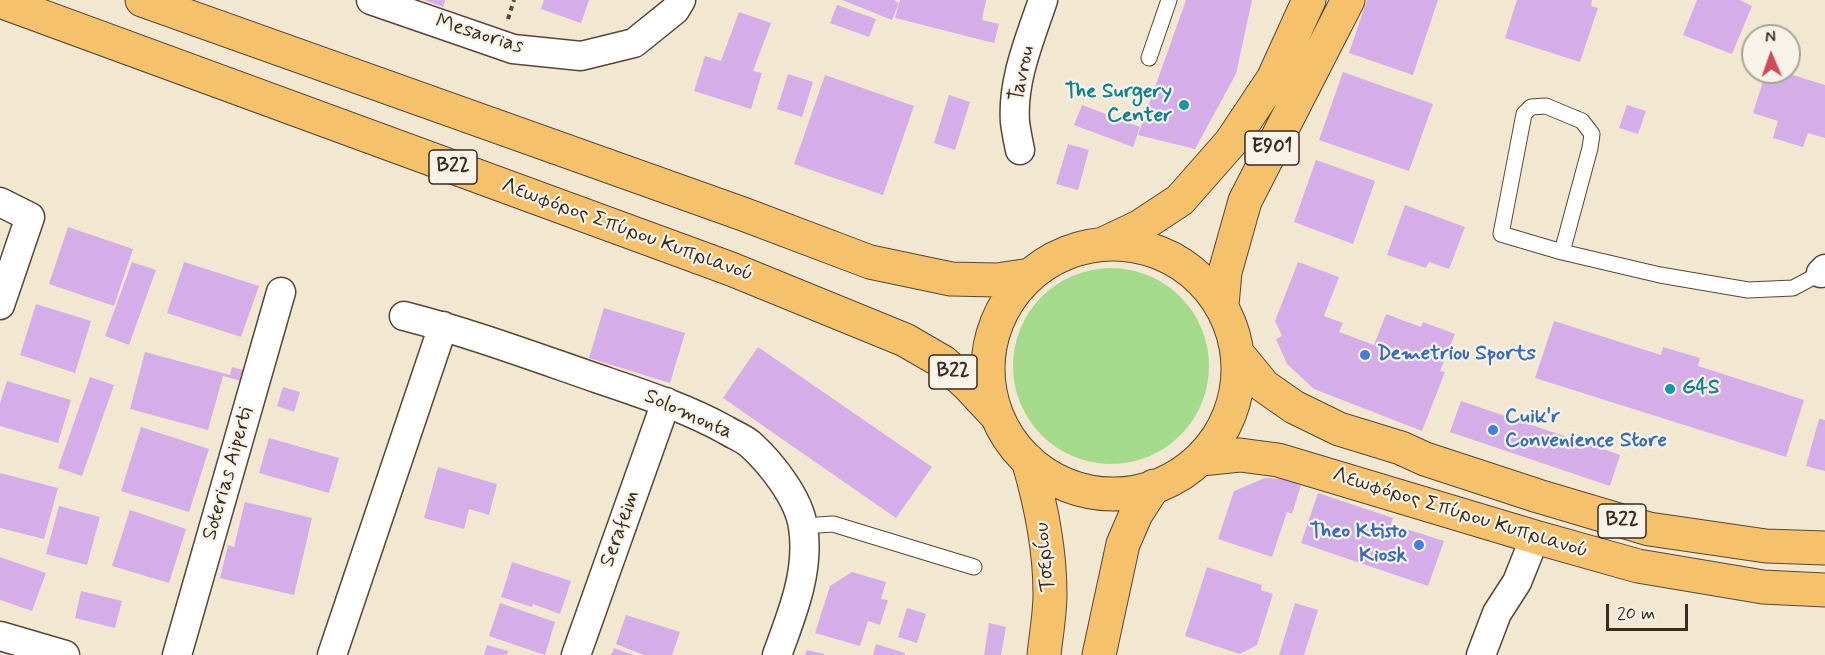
<!DOCTYPE html>
<meta charset="utf-8">
<style>
body{margin:0}
#map{position:relative;width:1825px;height:655px;overflow:hidden;background:#f2e8d2;font-family:Mynerve,sans-serif}
canvas{display:block}
.north{position:absolute;left:1741px;top:24px;width:60px;height:60px;box-sizing:border-box;background:#f7f3e8;border:2px solid #aca397;border-radius:50%;rotate:358deg;font-size:16px;font-weight:700;line-height:24px;text-align:center;color:#3b2a1e}
.north::after{content:'';display:block;margin:auto;width:21px;height:27px;background:#d1495b;clip-path:polygon(50% 0,100% 100%,50% 72%,0 100%)}
.scale{position:absolute;left:1606px;top:604px;width:82px;height:27px;box-sizing:border-box;border:3px solid #3b2a1e;border-top:0;padding-left:8px;font-size:18px;line-height:21px;white-space:nowrap;color:#3b2a1e;-webkit-text-stroke:4px #f7f3e8;paint-order:stroke}
</style>
<div id="map">
<canvas width="1825" height="655"></canvas>
<div class="north">N</div>
<div class="scale">20 m</div>
</div>
<script>
const ctx = document.querySelector('canvas').getContext('2d');
ctx.lineJoin = 'round';
function fill(path, color) { ctx.fillStyle = color; ctx.fill(path, 'evenodd'); }
function stroke(path, color, width, dash) { ctx.strokeStyle = color; ctx.lineWidth = width; ctx.lineCap = dash ? 'butt' : 'round'; ctx.setLineDash(dash || []); ctx.stroke(path); }
function write(font, color, halo, rows, align = 'center') {
  ctx.font = font + ' Mynerve,sans-serif'; ctx.lineWidth = 4.5; ctx.setLineDash([]); ctx.textBaseline = 'middle'; ctx.strokeStyle = halo; ctx.fillStyle = color; for (const [text, x, y, turn = 0] of rows) {
    ctx.save(); ctx.translate(x, y); ctx.rotate((+turn || 0) * Math.PI / 180); ctx.textAlign = isNaN(turn) ? turn : align; if (halo) ctx.strokeText(text, 0, 0); ctx.fillText(text, 0, 0); ctx.restore();
  }
}
fill(new Path2D(`
 M1013 366a98 98 0 1 1 196 0a98 98 0 1 1-196 0Z`), '#a4da8b');
fill(new Path2D(`
 M424,0H445L443,7Z
 M544,0H589L581,23L541,9Z
 M842,0H894L899,3L892,20Z
 M900,0H986L982,20L999,24L994,43L895,18Z
 M1186,0H1252L1236,74L1195,149L1138,135Z
 M1367,0H1438L1413,75L1349,53Z
 M1517,0H1592L1591,6L1598,8L1580,62L1505,38Z
 M1697,0H1740L1752,6L1732,54L1683,35Z
 M837,5L876,19L869,37L830,23Z
 M739,12L771,23L753,71L762,73L751,109L694,91L705,56L721,61Z
 M1343,72L1433,104L1409,171L1319,140Z
 M1766,72H1783L1825,85V138L1808,133L1803,147L1773,138L1778,121L1753,113Z
 M788,74L813,82L802,117L777,109Z
 M825,75L914,106L883,195L794,164Z
 M949,95L970,102L955,150L934,143Z
 M1082,105L1140,127L1133,147L1074,125Z
 M1627,105L1646,111L1638,134L1619,128Z
 M1068,144L1089,150L1078,190L1056,184Z
 M1316,160L1375,181L1353,244L1294,222Z
 M1405,205L1465,227L1449,269L1429,262L1426,268L1387,255Z
 M68,227L133,249L114,306L49,284Z
 M132,262L156,270L129,345L105,336Z
 M184,262L259,286L241,337L167,313Z
 M1298,262L1339,277L1324,316L1343,323L1339,332L1374,345L1386,314L1421,327L1423,322L1455,334L1440,371L1445,372L1422,431L1314,389L1287,364L1276,339L1282,336L1275,321Z
 M36,304L91,321L75,373L20,355Z
 M604,308L685,333L670,383L589,358Z
 M1554,321L1661,355L1663,347L1700,358L1698,366L1804,400L1786,457L1535,378Z
 M758,347L932,467L896,518L723,398Z
 M145,352L230,375L232,367L250,372L248,383L223,376L208,430L130,409Z
 M90,377L114,385L82,476L58,468Z
 M7,381L71,400L58,443L0,426V403Z
 M283,387L300,392L294,412L277,406Z
 M1461,401L1620,455L1610,486L1450,432Z
 M1819,419L1825,420V471L1806,466Z
 M141,427L209,449L189,512L121,491Z
 M269,438L339,458L329,493L259,473Z
 M438,467L497,484L489,515L469,509L464,529L424,518Z
 M0,473L58,488L44,539L0,528Z
 M1265,478L1283,479L1301,485L1292,514L1287,512L1272,557L1218,539L1234,491Z
 M1318,493L1393,518L1391,524L1444,541L1428,586L1301,543Z
 M245,502L312,518L294,595L220,578L228,545L234,547Z
 M59,506L100,517L87,565L46,554Z
 M130,510L186,529L169,583L112,566Z
 M0,557L46,573L32,611L0,600Z
 M512,562L571,581L560,614L533,604L532,607L501,597Z
 M1207,567L1262,585L1261,590L1273,594L1257,645L1240,654L1185,636Z
 M852,572L886,582L881,599L888,600L880,625L868,621L860,646L815,633L830,586Z
 M81,591L122,601L115,628L75,618Z
 M500,603L555,622L545,655L489,636Z
 M1295,603L1318,610L1304,655H1279Z
 M907,608L926,614L917,643L898,637Z
 M626,615L680,632L672,655H644L616,644Z
 M989,623L1006,627L1001,655H984Z
 M876,644L905,653V655H873Z
 M487,645L508,651L507,655H484Z
 M614,648L633,655H611Z
 M807,650L824,654V655H805Z`), '#d5ade9');
const lane = new Path2D(`
 M1149,58L1169,0
 M1562,252L1590,148L1592,134L1582,121L1546,106L1531,107L1524,114L1501,234L1562,252L1660,275L1748,290L1793,288L1821,273
 M803,526L833,524L974,567`);
const street = new Path2D(`
 M371,0L513,49L581,56L634,43L675,10L681,0
 M1020,150C1018,140 1016,131 1015,122C1012,80 1030,39 1043,0
 M0,202L30,217L0,305
 M1821,273L1825,269
 M404,316C471,333 535,357 599,379C643,394 686,408 726,430C734,435 743,438 750,444C771,463 799,498 803,527C810,571 792,614 777,655
 M0,636L65,655
 M177,655L281,292
 M332,655L443,326
 M576,655L666,402
 M1481,655L1497,613L1517,582L1535,537`);
const primary = new Path2D(`
 M142,0L743,214L870,262L951,279L997,280L1030,275
 M0,1L731,269L905,340L943,362L968,385L995,414
 M988 369a125 125 0 1 1 250 0a125 125 0 1 1-250 0Z
 M1103,244L1139,227L1180,200L1231,142L1273,79L1309,0
 M1222,305L1225,272L1245,201L1348,0
 M1237,353L1264,386L1294,407L1339,429L1401,448L1425,459L1538,496L1649,529L1766,546L1825,548
 M1201,459L1240,455L1278,460L1535,537L1638,566L1763,587L1825,590
 M1028,460C1041,504 1050,547 1050,594C1050,614 1046,635 1044,655
 M1099,655L1123,544L1136,514L1154,486`);
stroke(lane, '#564639', 17);
stroke(street, '#564639', 31);
stroke(primary, '#564639', 35);
stroke(new Path2D(`
 M508,19L514,0`), '#564639', 4, [4.5, 4.5]);
stroke(lane, '#fff', 15);
stroke(street, '#fff', 28);
stroke(primary, '#f5c16b', 33);
for (const [x, y, r, color] of [
 [1184,105,6,"#0f9aa8"],
 [1365,355,6,"#3f7fe0"],
 [1670,389,6,"#0f9aa8"],
 [1493,430,6,"#3f7fe0"],
 [1419,545,6,"#3f7fe0"]
]) { const dot = new Path2D(); dot.arc(x, y, r, 0, 2 * Math.PI); ctx.fillStyle = color; ctx.fill(dot); stroke(dot, '#f7f3e8', 2); }
for (const [x, y, w] of [
 [1272,148,54],
 [453,167,48],
 [953,372,48],
 [1622,521,48]
]) { const box = new Path2D(); box.roundRect(x - w / 2, y - 17, w, 34, 4.5); ctx.fillStyle = '#f7f3e8'; ctx.fill(box); stroke(box, '#3b2a1e', 1.5); }
write('bold 20px', '#3b2a1e', null, [
 ["E901",1272,148],
 ["B22",453,167],
 ["B22",953,372],
 ["B22",1622,521]
]);
write('21px', '#3b2a1e', '#f7f3e8', [
 ["Mesaorias",479,35,17],
 ["Tavrou",1023,74,-78],
 ["Λεωφόρος Σπύρου Κυπριανού",627,231,20],
 ["Solomonta",688,415,24],
 ["Soterias Aiperti",229,474,-74],
 ["Λεωφόρος Σπύρου Κυπριανού",1460,514,17],
 ["Serafeim",621,529,-70],
 ["Τσερίου",1046,557,-95]
]);
write('bold 21px', '#0d838f', '#f7f3e8', [
 ["The Surgery",1172,93],
 ["Center",1172,117],
 ["G4S",1682,389,"left"]
], 'right');
write('bold 21px', '#366cbe', '#f7f3e8', [
 ["Demetriou Sports",1377,355],
 ["Cuik'r",1505,418],
 ["Convenience Store",1505,442],
 ["Theo Ktisto",1407,533,"right"],
 ["Kiosk",1407,557,"right"]
], 'left');
</script>
